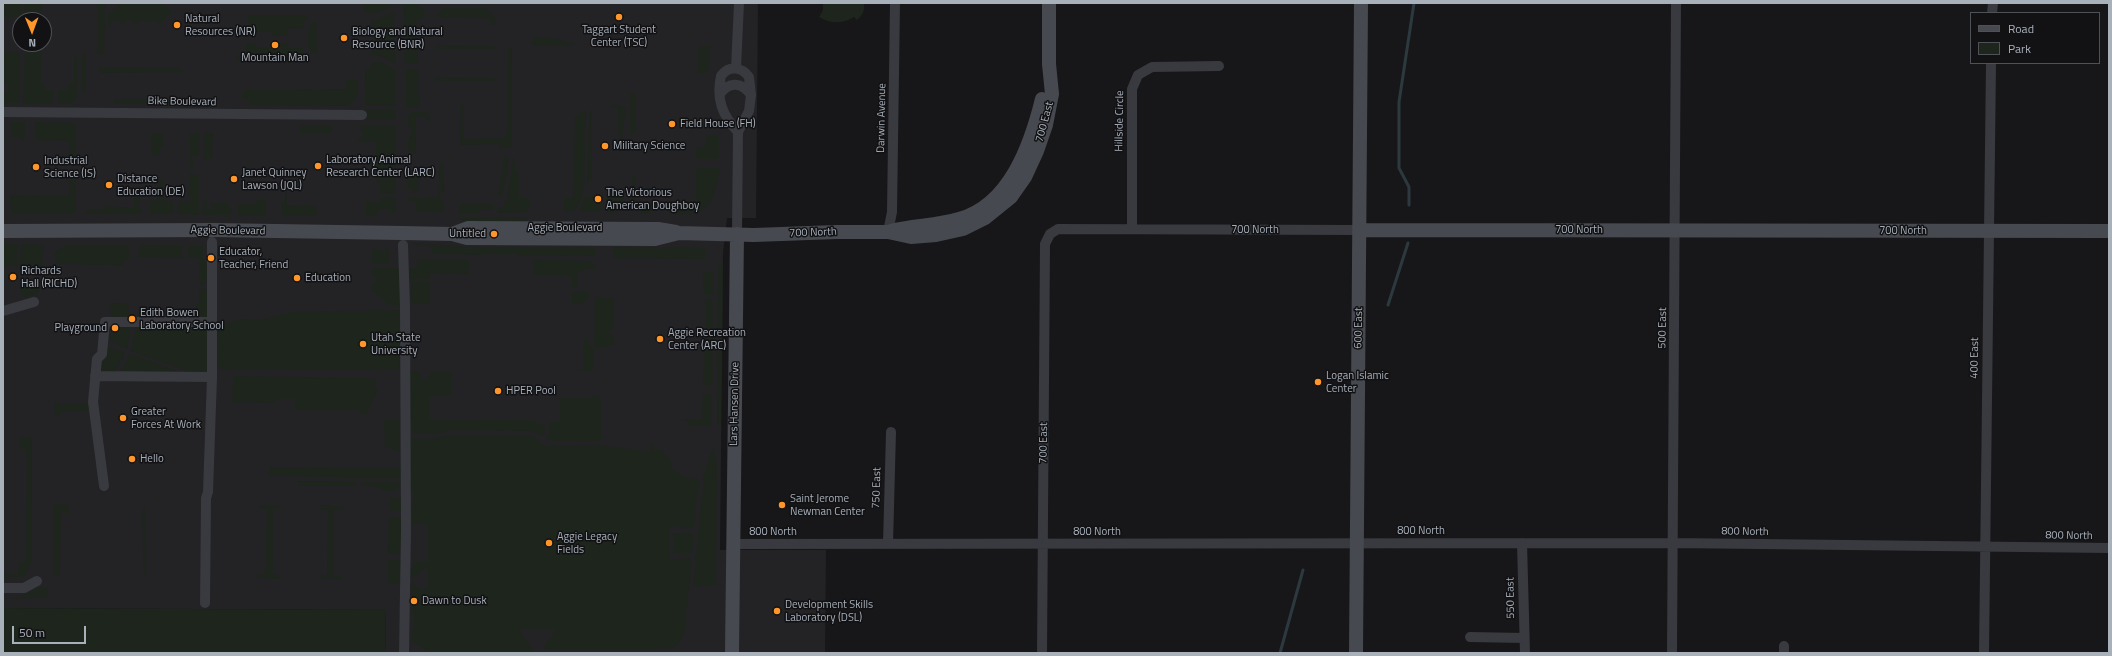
<!DOCTYPE html>
<style>
body{margin:0}
#map{position:relative;width:2112px;height:656px;overflow:hidden;background:#171719;font-family:"Titillium Web",sans-serif}
canvas{display:block}
.frame{position:absolute;inset:0;border:4px solid #a8b0ba;pointer-events:none}
.legend{position:absolute;left:1970px;top:12px;width:130px;height:52px;box-sizing:border-box;background:#121214;border:1px solid #4e5156;margin:0;padding:5px 7px;list-style:none;font-size:12px;color:#a8b0ba}
.legend li{display:flex;align-items:center;gap:8px;height:20px}
.legend b{width:20px;border:1px solid #4e5156}
.north{position:absolute;left:12px;top:12px;width:40px;height:40px;box-sizing:border-box;background:#121214;border:1px solid #4e5156;border-radius:50%;rotate:179deg;font-size:11px;font-weight:700;line-height:16px;text-align:center;color:#a8b0ba}
.north::after{content:'';display:block;margin:auto;width:14px;height:18px;background:#ff9629;clip-path:polygon(50% 0,100% 100%,50% 72%,0 100%)}
.scale{position:absolute;left:12px;top:626px;width:74px;height:18px;box-sizing:border-box;border:2px solid #a8b0ba;border-top:0;padding-left:5px;font-size:12px;line-height:14px;white-space:nowrap;color:#a8b0ba;-webkit-text-stroke:3px #121214;paint-order:stroke}
</style>
<div id="map">
<canvas width="2112" height="656"></canvas>
<div class="frame"></div>
<ul class="legend">
<li><b style="height:5px;background:#46494f"></b>Road</li>
<li><b style="height:11px;background:#1d251d"></b>Park</li>
</ul>
<div class="north">N</div>
<div class="scale">50 m</div>
</div>
<script>
const ctx = document.querySelector('canvas').getContext('2d');
ctx.lineJoin = 'round';
function fill(path, color) { ctx.fillStyle = color; ctx.fill(path, 'evenodd'); }
function stroke(path, color, width, dash) { ctx.strokeStyle = color; ctx.lineWidth = width; ctx.lineCap = dash ? 'butt' : 'round'; ctx.setLineDash(dash || []); ctx.stroke(path); }
function write(font, color, halo, rows, align = 'center') {
  ctx.font = font + ' "Titillium Web",sans-serif'; ctx.lineWidth = 3; ctx.setLineDash([]); ctx.textBaseline = 'middle'; ctx.strokeStyle = halo; ctx.fillStyle = color; for (const [text, x, y, turn = 0] of rows) {
    ctx.save(); ctx.translate(x, y); ctx.rotate((+turn || 0) * Math.PI / 180); ctx.textAlign = isNaN(turn) ? turn : align; if (halo) ctx.strokeText(text, 0, 0); ctx.fillText(text, 0, 0); ctx.restore();
  }
}
fill(new Path2D(`
 M3,3H758L756,218H727L723,253L720,550H826L825,653H386L385,610L3,608ZM20,20H44V44H20Z`), '#232326');
fill(new Path2D(`
 M3,3H21V14L18,17H3Z
 M24,3H42L41,18L27,17L24,13Z
 M97,3H105L104,52L100,55L97,53Z
 M120,3H162L172,12L160,24L154,19L148,24L142,19L135,25L129,19L123,25L117,18L108,27V15Z
 M363,3H394V5L378,13H366V10H363Z
 M404,3H417L425,13V18L417,19L418,64H409L405,61Z
 M823,3H864C865,10 863,15 857,20L854,17C843,24 830,24 819,17L823,10Z
 M444,8H484L494,17L497,24L491,25L490,18L437,17L436,16Z
 M394,11L395,63L378,55H372L371,19H378Z
 M248,15H307L308,20H303V28L287,29V35L271,36V32H256L255,36H249Z
 M310,22H316L317,54H311L310,47L308,46V32H310Z
 M532,37H548L578,45L535,46L532,45Z
 M246,43H256V47H271V43H287V48H303V62H237V56L246,55Z
 M436,45L495,46V49H436Z
 M700,46H710L708,73H698V50Z
 M507,48L512,49L511,148L502,147L500,151L499,144L460,145L461,103L463,106L464,139L505,138L507,130Z
 M3,51H18L20,55V103H3V92H8V84L3,83Z
 M25,51L41,52V83H44V90H53L52,104L23,103Z
 M82,54H86V90L82,94Z
 M74,55H77V98L71,104H58V90H67V84H74Z
 M374,62H380L395,70V106H366L365,72Z
 M100,67H178L184,72L102,73L98,71Z
 M406,69H418L419,108H406Z
 M436,77L495,78V81H436Z
 M346,80H358V95L347,106L249,105V99H242V93H244V90L346,89Z
 M630,93H636V134H630Z
 M192,98V104H114V99Z
 M610,105L624,106L626,109L619,156L618,108L610,107Z
 M364,109H395L396,120H364Z
 M590,109H592V180H589V185H587V180Z
 M579,111H586L584,191L580,203L572,212H564V198H573L575,116H579Z
 M412,112H428L429,121H426L425,116L415,117L416,155L407,149V142L412,134L411,128L407,124V118Z
 M12,122H25L24,140H20L19,137H11Z
 M35,122L76,123V158H69V141L35,140Z
 M299,125H332V133H299Z
 M359,125H396V192L395,193L380,194V182L376,179V142H358V139L364,138L363,130H360Z
 M151,133H163V148H159V156L151,155Z
 M190,133L200,134L199,155L193,156V167H190Z
 M203,133H213L212,159H203Z
 M707,135H719V159H696V147H705V137Z
 M504,156L509,157L503,195H498Z
 M513,158L515,159V172H519V198H530V205L527,212L497,213V207H503V203L507,202Z
 M440,163H443L444,193H440V200H444V212H416V201H407V197L426,199L427,197H438Z
 M696,168H719C719,183 712,211 694,214C687,215 679,214 672,214L669,211L670,201H696Z
 M69,171H76L75,214L11,213L10,195L69,196Z
 M419,171L418,193H412L411,189H407V177Z
 M190,174L199,175V215L177,214L179,202L190,201Z
 M632,176H636V201H654V207H651L650,214H643L632,203Z
 M159,179H163V201L173,202V214H150V201H157Z
 M286,182L287,205L314,206L317,210V216H281V202H285Z
 M140,193L138,207H141V214H86V209H105L106,206L134,208V194Z
 M587,195H593V204H602V210L598,212H578Z
 M606,195L624,198V202L612,213H608L606,203H609V200L606,199Z
 M380,197H396V213H392V209H378V216H366V202H380Z
 M204,200H207L206,209H212L211,203H229V208H232V215H205L202,213Z
 M256,200H266V216H238V204H255Z
 M460,203H493V209L479,210V213H459Z
 M527,217L526,220L503,222H464L459,218Z
 M414,243L470,247H595V256L518,255L517,253H511L510,255L486,253V255L431,254V246L414,245Z
 M3,244H18V266L3,265Z
 M21,244L43,245L42,273L23,274L24,266L20,265Z
 M66,245H127L129,248V259H123V265L56,264L55,252Z
 M142,245L182,246L183,258L138,257L140,248Z
 M188,246H203V258L208,265L206,284L199,285V258H188Z
 M613,247L705,248V259L613,258Z
 M372,249H389V264H372Z
 M417,259H469V274L430,273V279H408V269L418,268Z
 M533,260L593,261L595,269H584V272H578V287H572V275H533Z
 M718,265H723L721,423L717,425Z
 M372,268H399L400,305H389L372,289V283H375V275L372,274Z
 M703,272H714L713,295H704Z
 M23,280H38L42,283V286L37,294L26,297L22,295L19,287H23Z
 M411,282H430V304L411,303Z
 M199,288L208,290V317L188,320V314H195V304H199Z
 M572,291H589V299H584V303L572,304Z
 M595,297L614,298V329H609V336L614,334V345H609V347H594V371H577V369H583V340H590V347H594Z
 M705,299H713V385H703L706,319Z
 M110,303L128,304L129,319H112Z
 M399,310L400,370H223L218,367L217,328L219,326L242,319L261,320L290,312Z
 M131,324L127,349L110,341L112,325Z
 M136,324L170,325L175,329L178,326L208,327V372L198,375L131,351Z
 M108,347L125,353L115,372L101,373V360Z
 M130,354L180,372H121Z
 M409,371H419V380H430V371H451V396H429V420H533L538,424L545,425V432L543,436L531,431L449,430L438,434H409V432H412V419L409,418Z
 M234,376L367,378L376,380L373,386L378,388L366,415H362L361,410H295V399H275L274,403L232,402Z
 M703,393H712V426H689L686,421L679,420V419H702Z
 M594,394L601,399V441H552L546,438L549,433V422H560V398H593Z
 M54,403H90L91,410L61,412V416H55Z
 M384,420H400V452L385,446Z
 M449,435H532L545,446L598,445L646,451H650L651,443H653V450H658V448L669,458L673,469L677,473L685,477L699,480L694,527L684,529V526L669,527V559H684V557H689L692,561L684,634L676,646L666,649H544C545,640 554,637 555,629H519C521,637 530,642 534,653H431L411,641V629H414V613L411,612V604H415L417,601L415,598H411V583L421,589H428V566L411,579L410,569L413,568V562H428V524H410V505H413V492H410V439L439,438Z
 M19,437H31L32,440L31,564L28,567L27,573L22,577H3V574H18L19,562H26L27,449H19Z
 M713,447L717,464L716,585L693,586L704,473Z
 M269,467L401,468V478L269,476Z
 M298,481L356,482L354,486H301Z
 M360,482H401V484L394,491H382L381,487L362,486Z
 M401,497V511H389V498Z
 M53,504L69,505V513H61L60,574L53,576Z
 M260,505L281,506L280,509H273V574L281,575L279,579L258,578L257,577L259,574H265L267,509L259,508Z
 M321,505L343,507L341,510H334V575H341V579L319,578L320,575H327L328,510L320,509Z
 M145,507L146,574L144,577L142,513L143,508Z
 M389,517H401V554L388,553Z
 M673,533L693,534V549L691,553H674Z
 M388,560H401V584L388,583Z
 M36,587H48V597L12,599L31,592Z
 M3,608L385,610L386,653H3Z`), '#1d251d');
stroke(new Path2D(`
 M1409,205V187L1399,168V102L1414,3
 M1388,305L1408,243
 M1280,653L1303,570`), '#2c393f', 3);
stroke(new Path2D(`
 M1992,13L1993,3
 M736,68L739,3
 M720,94C729,81 742,82 751,95
 M3,112L362,115
 M1132,229V89L1138,75L1152,67L1219,66
 M888,232L892,212L895,3
 M737,234L738,132L749,111L751,95L749,77C742,67 729,65 721,76C716,99 722,115 738,132
 M403,245L405,307L406,530L404,653
 M3,311L34,302
 M95,376L212,377
 M104,486L93,402L97,359L102,354L105,322H212
 M1522,543L1525,653
 M733,544L1673,543L2109,548
 M888,544L891,432
 M3,588H24L37,581
 M205,603L206,498L208,492L212,377V242
 M1470,637L1524,638
 M1042,653L1045,244L1050,234L1058,229L1360,230
 M1672,653L1676,3
 M1784,653V646
 M1984,653L1991,63`), '#383a3f', 10);
stroke(new Path2D(`
 M1360,230L2109,231
 M3,231L213,230L402,233L452,234L467,238L655,239L679,233L754,235L836,232H888L911,237L936,235L963,229L985,218L1011,197L1025,177L1037,151L1046,125L1052,94L1049,64V3
 M891,231C913,225 936,226 959,219C1010,205 1031,144 1042,99
 M452,234L468,228L658,229L676,232
 M732,653L737,234
 M1356,653L1361,3`), '#46494f', 14);
for (const [x, y, r, color] of [
 [619,17,4,"#ff9629"],
 [177,25,4,"#ff9629"],
 [344,38,4,"#ff9629"],
 [275,45,4,"#ff9629"],
 [672,124,4,"#ff9629"],
 [605,146,4,"#ff9629"],
 [318,166,4,"#ff9629"],
 [36,167,4,"#ff9629"],
 [234,179,4,"#ff9629"],
 [109,185,4,"#ff9629"],
 [598,199,4,"#ff9629"],
 [494,234,4,"#ff9629"],
 [211,258,4,"#ff9629"],
 [13,277,4,"#ff9629"],
 [297,278,4,"#ff9629"],
 [132,319,4,"#ff9629"],
 [115,328,4,"#ff9629"],
 [660,339,4,"#ff9629"],
 [363,344,4,"#ff9629"],
 [1318,382,4,"#ff9629"],
 [498,391,4,"#ff9629"],
 [123,418,4,"#ff9629"],
 [132,459,4,"#ff9629"],
 [782,505,4,"#ff9629"],
 [549,543,4,"#ff9629"],
 [414,601,4,"#ff9629"],
 [777,611,4,"#ff9629"]
]) { const dot = new Path2D(); dot.arc(x, y, r, 0, 2 * Math.PI); ctx.fillStyle = color; ctx.fill(dot); stroke(dot, '#121214', 1.5); }
write('11px', '#a8b0ba', '#121214', [
 ["Natural",185,19],
 ["Resources (NR)",185,32],
 ["Taggart Student",619,30,"center"],
 ["Center (TSC)",619,43,"center"],
 ["Biology and Natural",352,32],
 ["Resource (BNR)",352,45],
 ["Mountain Man",275,58,"center"],
 ["Field House (FH)",680,124],
 ["Military Science",613,146],
 ["Laboratory Animal",326,160],
 ["Research Center (LARC)",326,173],
 ["Industrial",44,161],
 ["Science (IS)",44,174],
 ["Janet Quinney",242,173],
 ["Lawson (JQL)",242,186],
 ["Distance",117,179],
 ["Education (DE)",117,192],
 ["The Victorious",606,193],
 ["American Doughboy",606,206],
 ["Untitled",486,234,"right"],
 ["Educator,",219,252],
 ["Teacher, Friend",219,265],
 ["Richards",21,271],
 ["Hall (RICHD)",21,284],
 ["Education",305,278],
 ["Edith Bowen",140,313],
 ["Laboratory School",140,326],
 ["Playground",107,328,"right"],
 ["Aggie Recreation",668,333],
 ["Center (ARC)",668,346],
 ["Utah State",371,338],
 ["University",371,351],
 ["Logan Islamic",1326,376],
 ["Center",1326,389],
 ["HPER Pool",506,391],
 ["Greater",131,412],
 ["Forces At Work",131,425],
 ["Hello",140,459],
 ["Saint Jerome",790,499],
 ["Newman Center",790,512],
 ["Aggie Legacy",557,537],
 ["Fields",557,550],
 ["Dawn to Dusk",422,601],
 ["Development Skills",785,605],
 ["Laboratory (DSL)",785,618]
], 'left');
write('11px', '#a8b0ba', '#121214', [
 ["Bike Boulevard",182,102,1],
 ["Darwin Avenue",882,118,-89],
 ["Hillside Circle",1120,121,-89],
 ["700 East",1045,122,-75],
 ["Aggie Boulevard",565,228],
 ["700 North",1255,230],
 ["700 North",1579,230],
 ["Aggie Boulevard",228,231,1],
 ["700 North",1903,231],
 ["700 North",813,233,-2],
 ["600 East",1359,328,-89],
 ["500 East",1663,328,-89],
 ["400 East",1975,358,-89],
 ["Lars Hansen Drive",735,404,-89],
 ["700 East",1044,443,-89],
 ["750 East",877,488,-88],
 ["800 North",1421,531],
 ["800 North",773,532],
 ["800 North",1097,532],
 ["800 North",1745,532,1],
 ["800 North",2069,536,1],
 ["550 East",1511,598,-91]
]);
</script>
